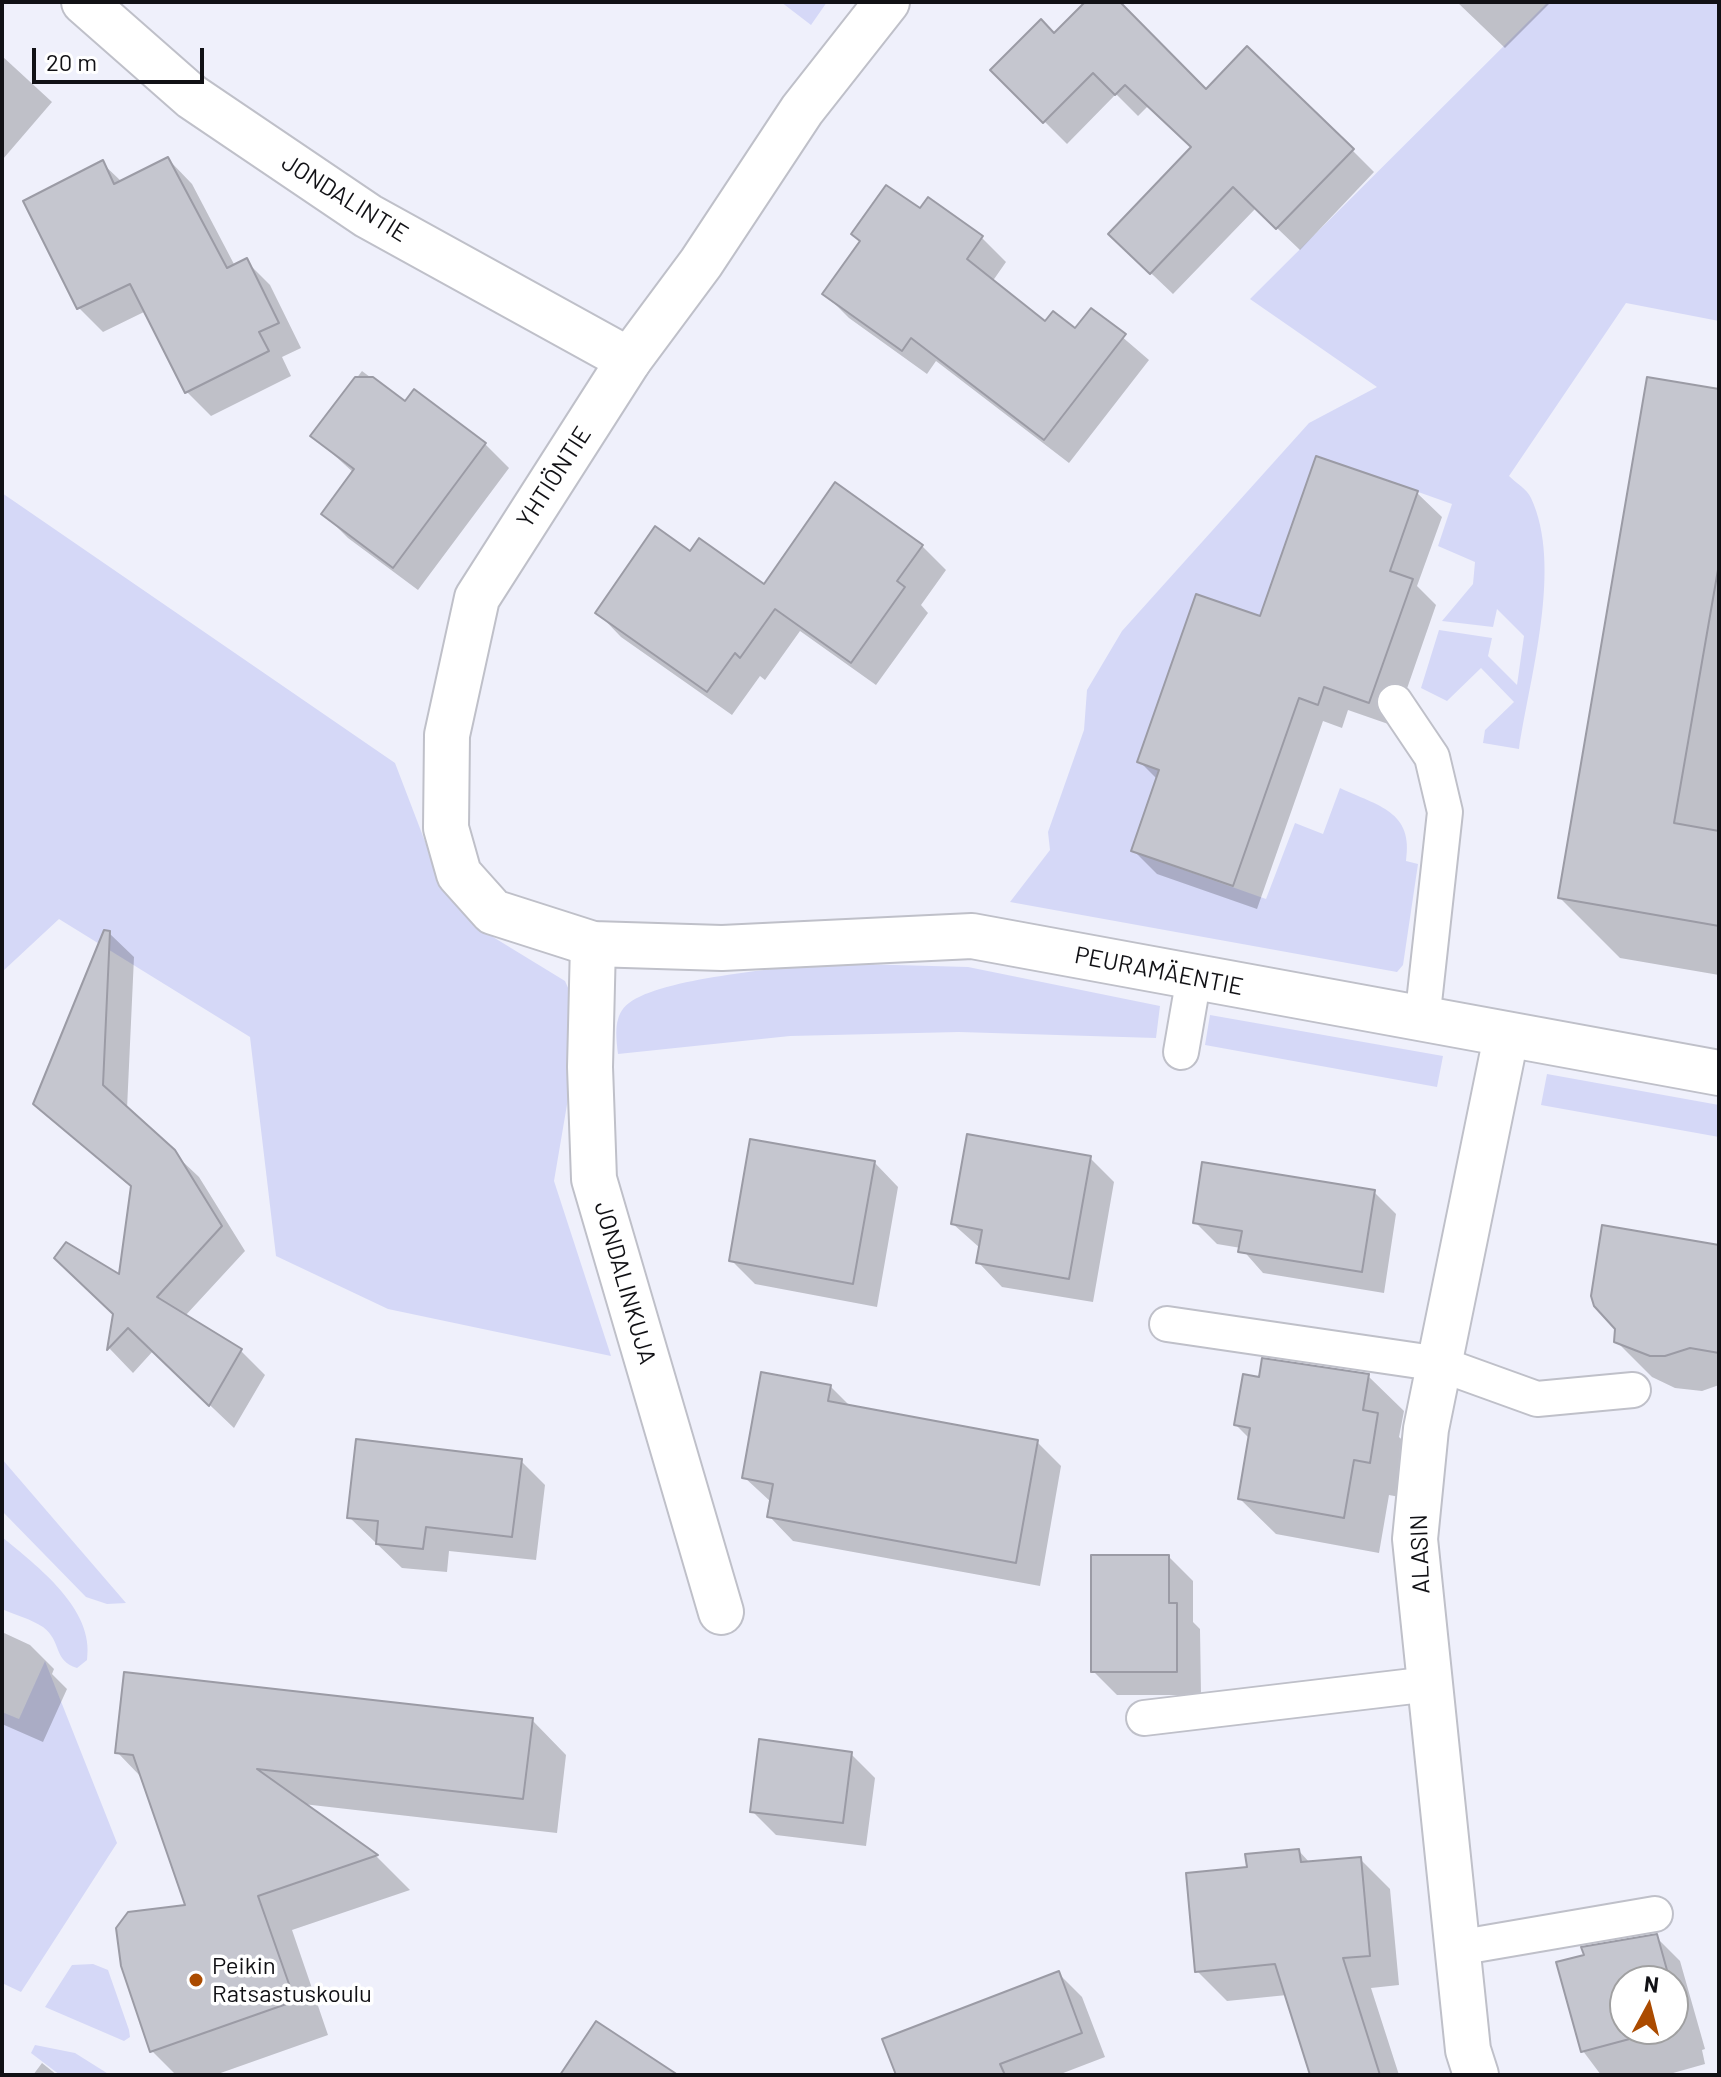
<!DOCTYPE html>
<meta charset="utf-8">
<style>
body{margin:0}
#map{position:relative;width:1721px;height:2077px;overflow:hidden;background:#eff0fb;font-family:Barlow,sans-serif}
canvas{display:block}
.frame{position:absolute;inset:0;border:4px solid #111115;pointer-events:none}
.north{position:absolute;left:1609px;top:1965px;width:80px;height:80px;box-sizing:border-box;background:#fff;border:2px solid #a0a0a1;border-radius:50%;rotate:7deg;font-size:22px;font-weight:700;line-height:32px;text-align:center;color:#111115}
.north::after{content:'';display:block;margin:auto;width:28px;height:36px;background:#ab4b00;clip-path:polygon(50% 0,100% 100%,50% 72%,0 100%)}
.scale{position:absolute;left:32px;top:48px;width:172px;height:36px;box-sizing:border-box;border:4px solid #111115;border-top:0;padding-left:10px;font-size:24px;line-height:28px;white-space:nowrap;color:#111115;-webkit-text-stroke:6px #fff;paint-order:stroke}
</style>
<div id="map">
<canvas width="1721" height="2077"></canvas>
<div class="frame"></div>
<div class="north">N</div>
<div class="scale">20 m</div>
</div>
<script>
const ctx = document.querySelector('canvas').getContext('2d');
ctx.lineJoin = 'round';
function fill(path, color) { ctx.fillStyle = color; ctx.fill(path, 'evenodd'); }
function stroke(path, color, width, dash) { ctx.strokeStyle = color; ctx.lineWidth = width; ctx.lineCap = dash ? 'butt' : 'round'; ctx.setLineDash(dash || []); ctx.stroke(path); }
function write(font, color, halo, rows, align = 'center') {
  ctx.font = font + ' Barlow,sans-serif'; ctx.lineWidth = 7; ctx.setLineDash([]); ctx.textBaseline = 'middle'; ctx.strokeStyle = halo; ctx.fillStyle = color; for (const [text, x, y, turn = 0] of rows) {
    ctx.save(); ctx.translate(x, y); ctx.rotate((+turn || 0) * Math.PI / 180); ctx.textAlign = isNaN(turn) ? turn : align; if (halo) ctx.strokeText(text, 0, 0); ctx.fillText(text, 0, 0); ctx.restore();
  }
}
fill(new Path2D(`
 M781,2H827L811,25Z
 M1548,2H1719V321L1626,303L1509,476C1516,483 1527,489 1531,498C1563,566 1530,676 1519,749L1483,743L1485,730L1514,702L1481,668L1447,701L1421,688L1439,630L1492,638L1488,656L1517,685L1524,636L1497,609L1493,627L1442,621L1473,584L1475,562L1438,546L1452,504L1317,456L1260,616L1196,594L1137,762L1159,770L1131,851L1266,899L1295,823L1323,834L1340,788C1378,806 1414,811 1406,861L1418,864L1403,965L1397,972L1010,902L1050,850L1048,832L1084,730L1087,690L1122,631L1309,423L1377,387L1250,299Z
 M2,493L395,763L442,886L493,937L565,981L578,1010V1040L554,1181L611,1356L388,1309L276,1256L250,1037L59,919L2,972Z
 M822,963L968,967L1160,1006L1156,1038L959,1032L790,1036L618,1054C616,1035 613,1015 629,1003C662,978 778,969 822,963Z
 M1210,1015L1443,1056L1437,1087L1205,1045Z
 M1547,1074L1719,1105V1137L1541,1105Z
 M2,1459L126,1603L107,1604L86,1597L2,1511Z
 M2,1537C37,1566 95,1609 87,1660L77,1668C53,1661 62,1641 43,1627C31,1619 15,1615 2,1609Z
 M45,1661L117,1843L21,1992L2,1983V1712L19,1719Z
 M93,1964L108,1970L129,2030L130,2037L124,2041L45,2007L72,1965Z
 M35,2045L75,2053L110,2075H60L31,2053Z`), '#d5d8f7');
fill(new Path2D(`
 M1088,2H1118L1206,91L1352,150L1374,172L1300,250L1256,208L1173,294L1133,256L1193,148L1149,105L1138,116L1116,94L1067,144L993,70L1054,35Z
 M1457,2H1551L1505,48Z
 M2,56L52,102L3,159L2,158Z
 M168,159L192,184L235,266L246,261L270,285L301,348L282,357L291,376L211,416L187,392L146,311L103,332L79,308L102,163L122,182Z
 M929,200L982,238L1006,262L992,282L1045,323L1076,331L1092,311L1149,360L1069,463L936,361L927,374L849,318L825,294Z
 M362,371L406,404L485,444L509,468L418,590L348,538L324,514L354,473L313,436Z
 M1719,391V975L1620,958L1560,898Z
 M1318,458L1417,493L1442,517L1417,586L1436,605L1394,726L1348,710L1342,728L1323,721L1257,909L1157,874L1133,850L1158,780L1140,762L1261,618Z
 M922,546L946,570L921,605L928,613L876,685L800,631L765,680L760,676L732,715L621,637L597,612L690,554L764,587Z
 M109,933L134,957L127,1109L199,1177L245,1251L185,1316L241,1351L265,1375L234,1428L153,1351L133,1373L110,1349L133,1189L35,1103Z
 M1090,1158L1114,1182L1093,1302L1002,1287L978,1262L980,1248L953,1224Z
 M874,1162L898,1187L877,1307L755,1284L731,1260Z
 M1374,1192L1396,1214L1384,1293L1263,1273L1241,1248L1217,1244L1195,1222Z
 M1719,1247V1385L1702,1391L1675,1388L1652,1377L1616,1341Z
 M1368,1376L1404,1411L1399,1437L1413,1450L1405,1498L1389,1495L1379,1553L1276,1534L1240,1499L1250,1439L1236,1425Z
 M830,1386L851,1407L1037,1442L1061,1466L1040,1586L793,1541L769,1516L771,1502L744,1477Z
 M521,1461L545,1485L536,1560L449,1551L447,1572L402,1568L349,1517Z
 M1169,1557L1193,1581V1622L1200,1629L1201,1695H1117L1093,1671Z
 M2,1632L30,1645L54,1669L52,1674L67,1689L43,1742L2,1724Z
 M532,1720L566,1755L557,1833L303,1804L377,1857L410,1890L292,1930L328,2035L215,2075H176L152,2051L188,1907L143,1779L117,1752Z
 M851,1754L875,1778L866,1846L776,1835L752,1811Z
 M1299,1851L1310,1863L1360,1859L1390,1889L1399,1985L1371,1988L1399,2075H1312L1287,1995L1227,2001L1197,1971L1249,1869Z
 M1656,1937L1680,1961L1705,2049L1702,2050L1705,2064L1666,2075H1601L1583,2051L1558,1963ZM1625,1981H1673V2029H1625Z
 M1058,1973L1082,1997L1105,2057L1058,2075H898Z
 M42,2063L57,2075H33Z`), '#0003');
const building = new Path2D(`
 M1085,2H1120L1206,89L1247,46L1354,149L1276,229L1233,187L1150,274L1108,234L1191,147L1125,85L1115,95L1093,73L1043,123L990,70L1041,19L1054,33Z
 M168,157L227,268L247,258L279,323L259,332L269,351L185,393L130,284L77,309L23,201L103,160L114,184Z
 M886,185L920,208L928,197L983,236L967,259L1045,321L1053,311L1075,328L1091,308L1126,334L1044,440L911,338L902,351L822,294L860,241L851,234Z
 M355,377H373L405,401L414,389L486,443L393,568L321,514L354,469L310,436Z
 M1647,377L1719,389V564L1674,823L1719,831V926L1558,898Z
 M1316,456L1418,491L1390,571L1413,579L1369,703L1324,687L1318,705L1299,698L1233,886L1131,851L1159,770L1137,762L1196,594L1260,616Z
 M835,482L923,545L897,581L905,587L851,663L775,609L740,658L735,653L707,692L595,613L655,526L690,551L699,538L764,584Z
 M104,930L110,931L103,1085L175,1150L222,1226L157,1297L242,1349L209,1406L128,1328L107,1350L113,1314L54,1258L66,1242L119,1274L131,1186L33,1104Z
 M967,1134L1091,1156L1069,1279L976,1263L982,1230L951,1224Z
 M750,1139L875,1161L853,1284L729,1261Z
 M1202,1162L1375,1190L1362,1272L1238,1252L1242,1231L1193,1223Z
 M1602,1225L1719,1245V1353L1690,1348L1665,1356H1650L1614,1342L1615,1329L1594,1306L1591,1296Z
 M1262,1358L1369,1374L1363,1410L1378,1413L1370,1463L1354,1460L1344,1518L1238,1499L1250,1428L1234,1425L1243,1374L1259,1377Z
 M761,1372L831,1385L828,1401L1038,1440L1016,1563L767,1517L773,1484L742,1478Z
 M356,1439L522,1459L512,1537L426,1527L423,1549L376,1544L378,1521L347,1518Z
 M1091,1555H1169V1603H1177V1672H1091Z
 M124,1672L533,1718L523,1799L257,1769L378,1855L258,1896L295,2001L150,2052L121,1966L116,1928L128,1912L185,1905L133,1755L115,1753Z
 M759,1739L852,1752L843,1823L750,1812Z
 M1299,1849L1301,1862L1361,1857L1370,1956L1343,1958L1380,2075H1310L1275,1964L1195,1972L1186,1873L1247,1867L1245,1854Z
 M1657,1934L1670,1981H1625V2029H1667L1581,2052L1556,1962L1584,1955L1581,1947Z
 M1059,1971L1082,2033L1000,2064L1005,2075H896L882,2039Z
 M596,2021L678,2075H560Z`);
fill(building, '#c5c6cf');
stroke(building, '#9b9ba5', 2);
const service = new Path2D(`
 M1395,702L1432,757L1445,812L1422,1021
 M1181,1052L1194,977
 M1167,1324L1440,1364L1537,1399L1633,1390
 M1144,1718L1430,1684
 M1457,1948L1655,1914`);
const minor = new Path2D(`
 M84,2L192,97L368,216L629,360
 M593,944L590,1067L594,1179L721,1612
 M1476,2075L1468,2050L1415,1539L1426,1429L1506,1037`);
const tertiary = new Path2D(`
 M887,2L802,110L701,263L629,360L477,598L447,735L446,828L459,874L493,912L593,944L722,948L972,936L1719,1073`);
stroke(service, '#bfc0c9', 38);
stroke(minor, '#bfc0c9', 48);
stroke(tertiary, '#bfc0c9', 48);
stroke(service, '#fff', 34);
stroke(minor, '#fff', 44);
stroke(tertiary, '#fff', 44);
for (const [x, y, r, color] of [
 [196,1980,8,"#ab4b00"]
]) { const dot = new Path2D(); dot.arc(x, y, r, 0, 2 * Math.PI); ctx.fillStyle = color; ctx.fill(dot); stroke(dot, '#fff', 3); }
write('24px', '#111115', '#fff', [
 ["JONDALINTIE",345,198,32],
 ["YHTIÖNTIE",554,477,-57],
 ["PEURAMÄENTIE",1159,971,11],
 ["JONDALINKUJA",625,1283,74],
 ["ALASIN",1420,1554,-92]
]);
write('24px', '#111115', '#fff', [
 ["Peikin",212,1966],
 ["Ratsastuskoulu",212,1994]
], 'left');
</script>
